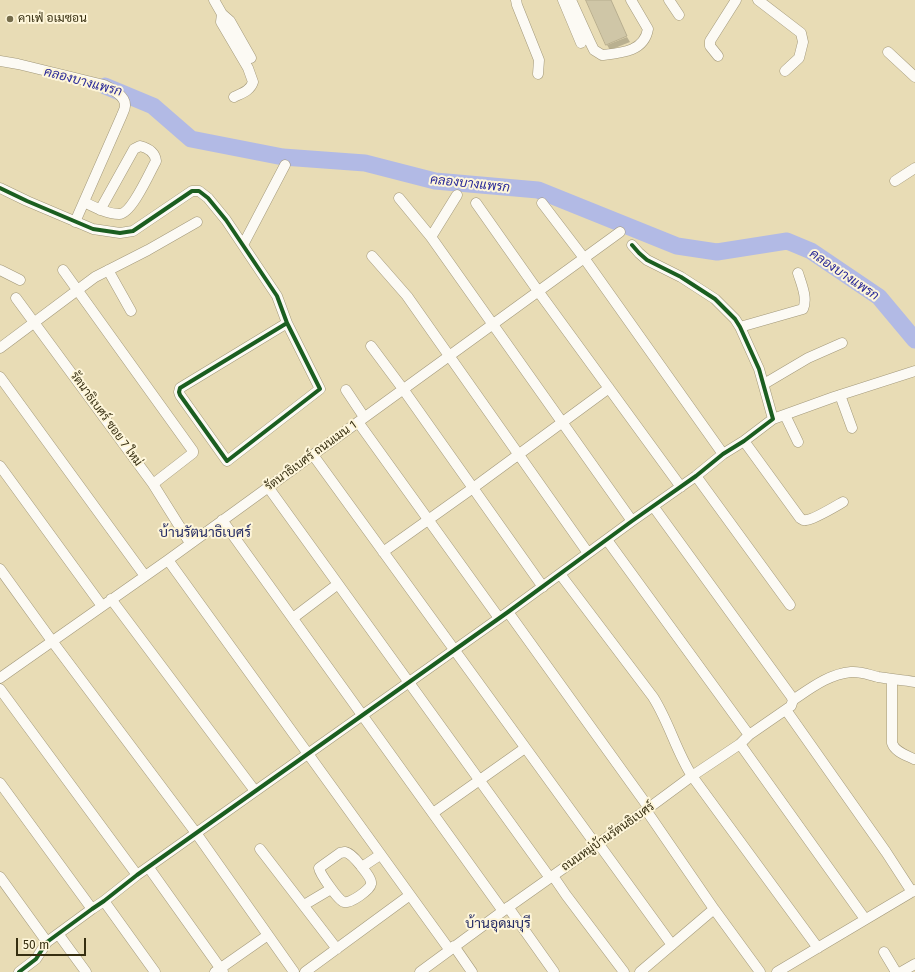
<!DOCTYPE html>
<meta charset="utf-8">
<style>
body{margin:0}
#map{position:relative;width:915px;height:972px;overflow:hidden;background:#e8dcb5;font-family:"Fira Sans",sans-serif}
canvas{display:block}
.scale{position:absolute;left:16px;top:938px;width:70px;height:18px;box-sizing:border-box;border:2px solid #362e10;border-top:0;padding-left:5px;font-size:12px;line-height:14px;white-space:nowrap;color:#362e10;-webkit-text-stroke:3px #fef6da;paint-order:stroke}
</style>
<div id="map">
<canvas width="915" height="972"></canvas>
<div class="scale">50 m</div>
</div>
<script>
const ctx = document.querySelector('canvas').getContext('2d');
ctx.lineJoin = 'round';
function fill(path, color) { ctx.fillStyle = color; ctx.fill(path, 'evenodd'); }
function stroke(path, color, width, dash) { ctx.strokeStyle = color; ctx.lineWidth = width; ctx.lineCap = dash ? 'butt' : 'round'; ctx.setLineDash(dash || []); ctx.stroke(path); }
function write(font, color, halo, rows, align = 'center') {
  ctx.font = font + ' "Fira Sans",Sarabun,sans-serif'; ctx.lineWidth = 4; ctx.setLineDash([]); ctx.textBaseline = 'middle'; ctx.strokeStyle = halo; ctx.fillStyle = color; for (const [text, x, y, turn = 0] of rows) {
    ctx.save(); ctx.translate(x, y); ctx.rotate((+turn || 0) * Math.PI / 180); ctx.textAlign = isNaN(turn) ? turn : align; if (halo) ctx.strokeText(text, 0, 0); ctx.fillText(text, 0, 0); ctx.restore();
  }
}
fill(new Path2D(`
 M627,37L630,42L610,50L607,45Z`), '#0003');
stroke(new Path2D(`
 M105,86L153,106L191,139L283,157L365,163L435,181L538,190L677,246L717,252L787,241L811,251L879,297L915,340`), '#b2bae5', 17);
const building = new Path2D(`
 M586,0H611L627,36L606,45Z`);
fill(building, '#cfc6a7');
stroke(building, '#b8ae8f', 1);
const minor = new Path2D(`
 M214,0L222,14L230,21L251,58
 M516,0L517,5L539,60L538,74
 M563,0L581,43
 M571,0L591,44L594,50L602,55C621,53 644,52 648,29L631,0
 M669,0L679,15
 M758,0L801,33L803,42L799,58L785,71
 M222,14L221,22L248,68L253,82C250,91 242,93 234,97
 M888,52L915,77
 M718,56L710,46V41L736,0
 M0,61L18,64L104,85C112,89 126,96 125,106C125,109 123,112 122,115L75,222
 M895,181L915,168
 M0,188L27,201L93,229L120,233L133,231L192,191H199L208,198L226,220L277,296L287,323L180,388L179,392L180,395L227,461L320,389L287,323
 M457,195L431,237L632,521
 M399,198L431,237
 M84,202C94,207 107,214 119,214C131,215 150,172 156,161C155,152 148,148 140,146L134,149L100,210
 M476,203L538,291L681,487
 M542,203L584,258L723,454
 M243,245L285,165
 M372,256L407,296L588,553
 M0,270L20,280
 M63,270L193,451V453L153,484
 M108,270L131,311
 M16,298L153,484L190,543
 M740,327L803,309C808,298 801,283 798,273
 M371,346L403,389L543,587
 M0,348L95,277L148,250L197,222
 M0,377L145,576
 M764,384L808,358L842,343
 M346,390L364,417
 M840,395L852,428
 M785,415L798,442
 M773,419L834,397L915,371
 M358,422L499,618
 M744,441L800,518C802,519 803,521 806,520C813,520 836,506 843,502
 M313,455L596,845
 M0,466L102,606
 M696,476L790,605
 M268,487L550,878
 M653,506L791,696L793,700
 M222,520L503,911
 M607,540L749,735
 M383,552L473,488L609,388
 M168,560L449,949
 M0,569L52,641L196,833L294,972
 M560,574L653,697C669,722 676,751 692,776L818,948
 M111,599L255,791
 M508,612L649,808
 M293,618L338,584
 M0,678L168,560L620,232
 M892,679V743C895,752 906,755 914,759
 M0,689L137,875
 M793,700C811,688 829,674 851,672C861,671 869,675 878,677C890,679 903,680 915,682
 M786,710L886,852L912,892
 M740,744L865,919
 M0,783L92,909
 M646,810L714,909L760,972
 M433,813L525,748
 M598,843L672,945
 M260,849L337,949
 M345,852C351,853 357,861 361,866C364,870 372,879 371,884C370,890 350,904 344,902C338,900 320,874 319,868L340,853Z
 M362,867L380,855
 M149,868L223,972
 M553,876L566,895L624,972
 M0,877L47,942
 M104,901L155,972
 M304,905L331,889
 M508,907L554,972
 M59,935L86,972
 M454,946L472,972
 M884,952L896,972
 M19,972L36,959L47,942L92,909L104,901L137,875L508,612L632,521L696,476L723,454L744,441L773,419L759,369L740,327L735,319L715,299L681,277L647,260L639,253L632,245
 M215,972L268,935
 M305,972L410,895
 M420,972L503,911L646,810L692,776L740,744L749,735L791,706L793,700
 M640,972L714,909
 M777,972L915,890
 M901,972L915,964`);
stroke(minor, '#a2987a', 11);
stroke(minor, '#fcfaf4', 10);
stroke(new Path2D(`
 M0,188L27,201L93,229L120,233L133,231L192,191H199L208,198L226,220L277,296L287,323L180,388L179,392L180,395L227,461L320,389L287,323
 M19,972L36,959L47,942L92,909L104,901L137,875L508,612L632,521L696,476L723,454L744,441L773,419L759,369L740,327L735,319L715,299L681,277L647,260L639,253L632,245`), '#1b5e20', 4);
for (const [x, y, r, color] of [
 [10,19,4,"#746b4a"]
]) { const dot = new Path2D(); dot.arc(x, y, r, 0, 2 * Math.PI); ctx.fillStyle = color; ctx.fill(dot); stroke(dot, '#fef6da', 1.5); }
write('12px', '#362e10', '#fef6da', [
 ["คาเฟ่ อเมซอน",18,19]
], 'left');
write('12px', '#362e10', '#fef6da', [
 ["รัตนาธิเบศร์ ซอย 7 ใหม่",106,419,54],
 ["รัตนาธิเบศร์ ถนนเมน 1",311,456,-36],
 ["ถนนหมู่บ้านรัตนธิเบศร์",608,837,-35]
]);
write('italic 13px', '#2b2b99', '#fef6da', [
 ["คลองบางแพรก",83,82,15],
 ["คลองบางแพรก",470,184,6],
 ["คลองบางแพรก",844,275,34]
]);
write('14px', '#252c65', '#fef6da', [
 ["บ้านรัตนาธิเบศร์",205,533],
 ["บ้านอุดมบุรี",498,924]
]);
</script>
